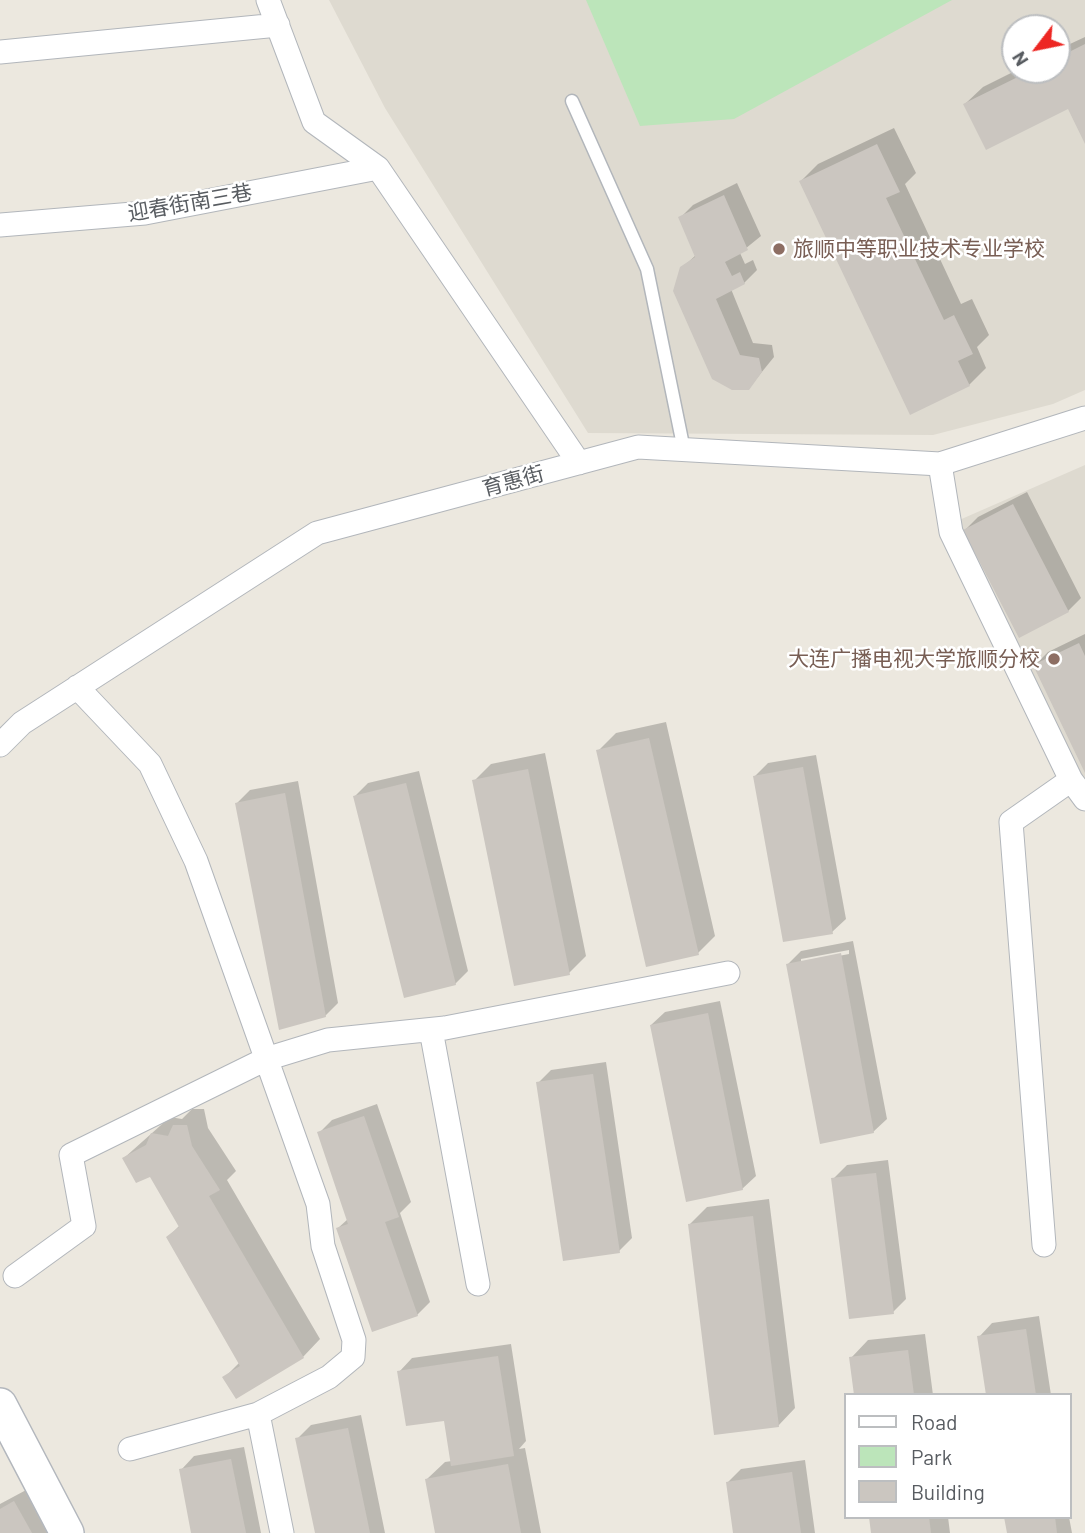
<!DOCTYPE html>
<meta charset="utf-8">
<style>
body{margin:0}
#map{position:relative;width:1085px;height:1533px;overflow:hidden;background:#ece8df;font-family:Barlow,sans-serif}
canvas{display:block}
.legend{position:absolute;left:844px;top:1393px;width:228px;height:126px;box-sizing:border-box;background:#fff;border:2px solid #bcbec0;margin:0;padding:9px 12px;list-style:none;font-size:21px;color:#585c61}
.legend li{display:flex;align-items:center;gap:14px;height:35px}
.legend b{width:35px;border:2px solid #bcbec0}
.north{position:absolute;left:1001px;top:14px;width:70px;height:70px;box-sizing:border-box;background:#fff;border:2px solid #bcbec0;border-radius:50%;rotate:238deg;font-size:19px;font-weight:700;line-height:28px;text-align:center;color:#585c61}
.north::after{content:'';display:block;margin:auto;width:24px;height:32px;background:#ed2723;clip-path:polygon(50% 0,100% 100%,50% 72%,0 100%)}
</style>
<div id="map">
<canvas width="1085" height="1533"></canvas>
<ul class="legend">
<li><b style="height:9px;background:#fff"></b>Road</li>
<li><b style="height:19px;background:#bce5ba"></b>Park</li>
<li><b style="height:19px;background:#cbc6c0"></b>Building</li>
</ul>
<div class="north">N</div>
</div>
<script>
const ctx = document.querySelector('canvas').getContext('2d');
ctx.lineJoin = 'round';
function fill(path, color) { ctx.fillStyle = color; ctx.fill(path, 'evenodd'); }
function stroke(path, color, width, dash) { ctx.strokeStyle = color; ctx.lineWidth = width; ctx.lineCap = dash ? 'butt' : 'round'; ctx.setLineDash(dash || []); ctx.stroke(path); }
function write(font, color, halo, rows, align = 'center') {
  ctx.font = font + ' Barlow,"Noto Sans SC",sans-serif'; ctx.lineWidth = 5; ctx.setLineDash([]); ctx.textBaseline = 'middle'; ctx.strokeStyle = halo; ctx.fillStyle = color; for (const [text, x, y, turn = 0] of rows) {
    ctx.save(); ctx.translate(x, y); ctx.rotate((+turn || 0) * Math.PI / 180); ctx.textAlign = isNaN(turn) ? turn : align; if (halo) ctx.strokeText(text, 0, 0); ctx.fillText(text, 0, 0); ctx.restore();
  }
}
fill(new Path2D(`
 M329,0H1085V390L1053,404L933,435L588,433L385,108ZM1015,28H1057V70H1015Z
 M1085,465V785L957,521Z`), '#dedad0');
fill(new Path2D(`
 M586,0H952L734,119L640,126Z`), '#bce5ba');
fill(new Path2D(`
 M1085,37V140L1069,107L965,104L983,87L1017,70H1057V50Z
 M894,128L916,173L905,184L961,304L972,299L989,335L977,347L986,368L969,385L801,181L818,164Z
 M737,183L761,236L740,253L745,264L753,260L757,270L744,283L731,289L753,343L772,345L774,357L748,389L682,268L696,255L680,218L693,205Z
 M1027,492L1081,598L1068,611L965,530L978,517Z
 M1085,634V769L1035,665L1048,652Z
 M666,722L715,936L698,953L598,751L616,733Z
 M545,753L586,956L569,973L474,781L491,764Z
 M816,755L846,919L832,932L755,776L768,763Z
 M419,771L468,971L455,984L355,796L368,783Z
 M298,781L338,1003L325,1016L237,803L250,790Z
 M853,941L887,1119L873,1132L788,964L801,951ZM849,950V954L801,963V959Z
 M720,1001L756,1176L742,1189L651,1025L665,1012Z
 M606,1062L632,1238L619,1251L538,1083L551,1070Z
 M377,1104L411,1202L400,1213L430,1302L417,1315L338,1228L348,1219L319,1133L332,1120Z
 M192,1109H204L208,1128L236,1171L227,1180L320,1339L303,1357L237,1396L224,1378L240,1362L168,1237L180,1225L151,1175L124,1158L170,1117L182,1119Z
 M888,1160L906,1299L893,1312L833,1179L847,1165Z
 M769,1199L795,1408L778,1426L690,1224L707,1207Z
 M1039,1316L1051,1395H988L979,1337L992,1323Z
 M925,1334L933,1395H856L851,1358L868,1340Z
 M511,1344L526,1441L519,1449L525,1448L541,1533H437L427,1479L445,1462L452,1461L446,1419L399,1372L412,1358Z
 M361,1415L385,1533H317L297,1439L311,1425Z
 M244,1447L261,1533H193L181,1470L194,1456Z
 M805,1460L815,1533H735L728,1482L741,1469Z
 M28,1489L52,1533H0V1504Z
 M871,1517H948L950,1533H873Z
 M1006,1517H1069L1072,1533H1008Z`), '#0003');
fill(new Path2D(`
 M1085,44V144L1068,109L986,150L963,104L1032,70H1057V58Z
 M877,144L900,192L886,198L944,320L954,315L973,354L958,361L970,386L910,415L799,181Z
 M724,195L748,250L725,262L732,276L740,272L745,284L716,299L740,355L759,358L762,372L749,390H732L712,379L673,291L680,267L695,257L678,217Z
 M1013,504L1069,612L1019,638L963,530Z
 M1079,643L1085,656V773L1033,665Z
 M649,738L699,955L646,967L596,750Z
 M803,767L833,934L783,942L753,776Z
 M528,769L570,975L514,986L472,780Z
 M406,783L456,985L404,998L353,796Z
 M285,793L326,1017L279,1030L235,803Z
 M841,953L874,1133L820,1144L786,964Z
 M708,1013L743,1190L686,1202L650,1025Z
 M593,1074L620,1253L563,1261L536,1082Z
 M364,1116L399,1217L385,1222L418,1316L372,1332L336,1228L348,1224L317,1132Z
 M173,1125H187L192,1146L220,1190L209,1196L304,1358L236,1399L222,1377L240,1366L166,1237L179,1227L150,1177L136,1183L122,1158L146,1145L151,1133L168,1136Z
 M876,1173L894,1314L849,1319L831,1178Z
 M753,1216L779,1427L714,1435L688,1224Z
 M1026,1329L1036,1395H986L977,1336Z
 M908,1350L914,1395H854L849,1357Z
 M498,1356L514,1456L451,1466L444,1421L406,1426L397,1371Z
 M348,1428L370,1533H315L295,1438Z
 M231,1459L246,1533H191L179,1469Z
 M508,1464L521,1533H435L425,1479Z
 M792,1472L801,1533H733L726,1482Z
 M14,1501L32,1533H0V1509Z
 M869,1517H929L931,1533H871Z
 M1004,1517H1055L1057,1533H1007Z`), '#cbc6c0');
const lane = new Path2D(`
 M572,101L647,269L684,450`);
const street = new Path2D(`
 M268,0L314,122L378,168L579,463
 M0,52L278,25
 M0,225L145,213L378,168
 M940,464L951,532L1071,780L1085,799
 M77,687L150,764L196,861L318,1204L323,1246L354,1340L353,1357L329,1377L258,1414L130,1449
 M0,745L22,723L317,533L638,447L940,464L1085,418
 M431,1030L478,1284
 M1044,1245L1011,822L1071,780
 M15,1276L84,1226L71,1155L266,1059L328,1040L445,1028L728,973
 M258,1414L282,1533`);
const secondary = new Path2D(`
 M0,1405L67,1533`);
stroke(lane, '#b2b6bb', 15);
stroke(street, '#b2b6bb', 25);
stroke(secondary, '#b3b7bd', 36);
stroke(lane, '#fff', 12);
stroke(street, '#fff', 23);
stroke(secondary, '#fff', 33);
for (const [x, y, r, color] of [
 [779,249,7,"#8d6e63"],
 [1054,659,7,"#8d6e63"]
]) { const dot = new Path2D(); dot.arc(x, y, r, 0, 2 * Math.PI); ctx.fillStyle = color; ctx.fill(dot); stroke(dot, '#fff', 2.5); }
write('21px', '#585c61', '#fff', [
 ["迎春街南三巷",190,203,-10],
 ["育惠街",513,481,-15]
]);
write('21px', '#785e54', '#fff', [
 ["旅顺中等职业技术专业学校",793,249],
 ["大连广播电视大学旅顺分校",1040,659,"right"]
], 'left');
</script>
